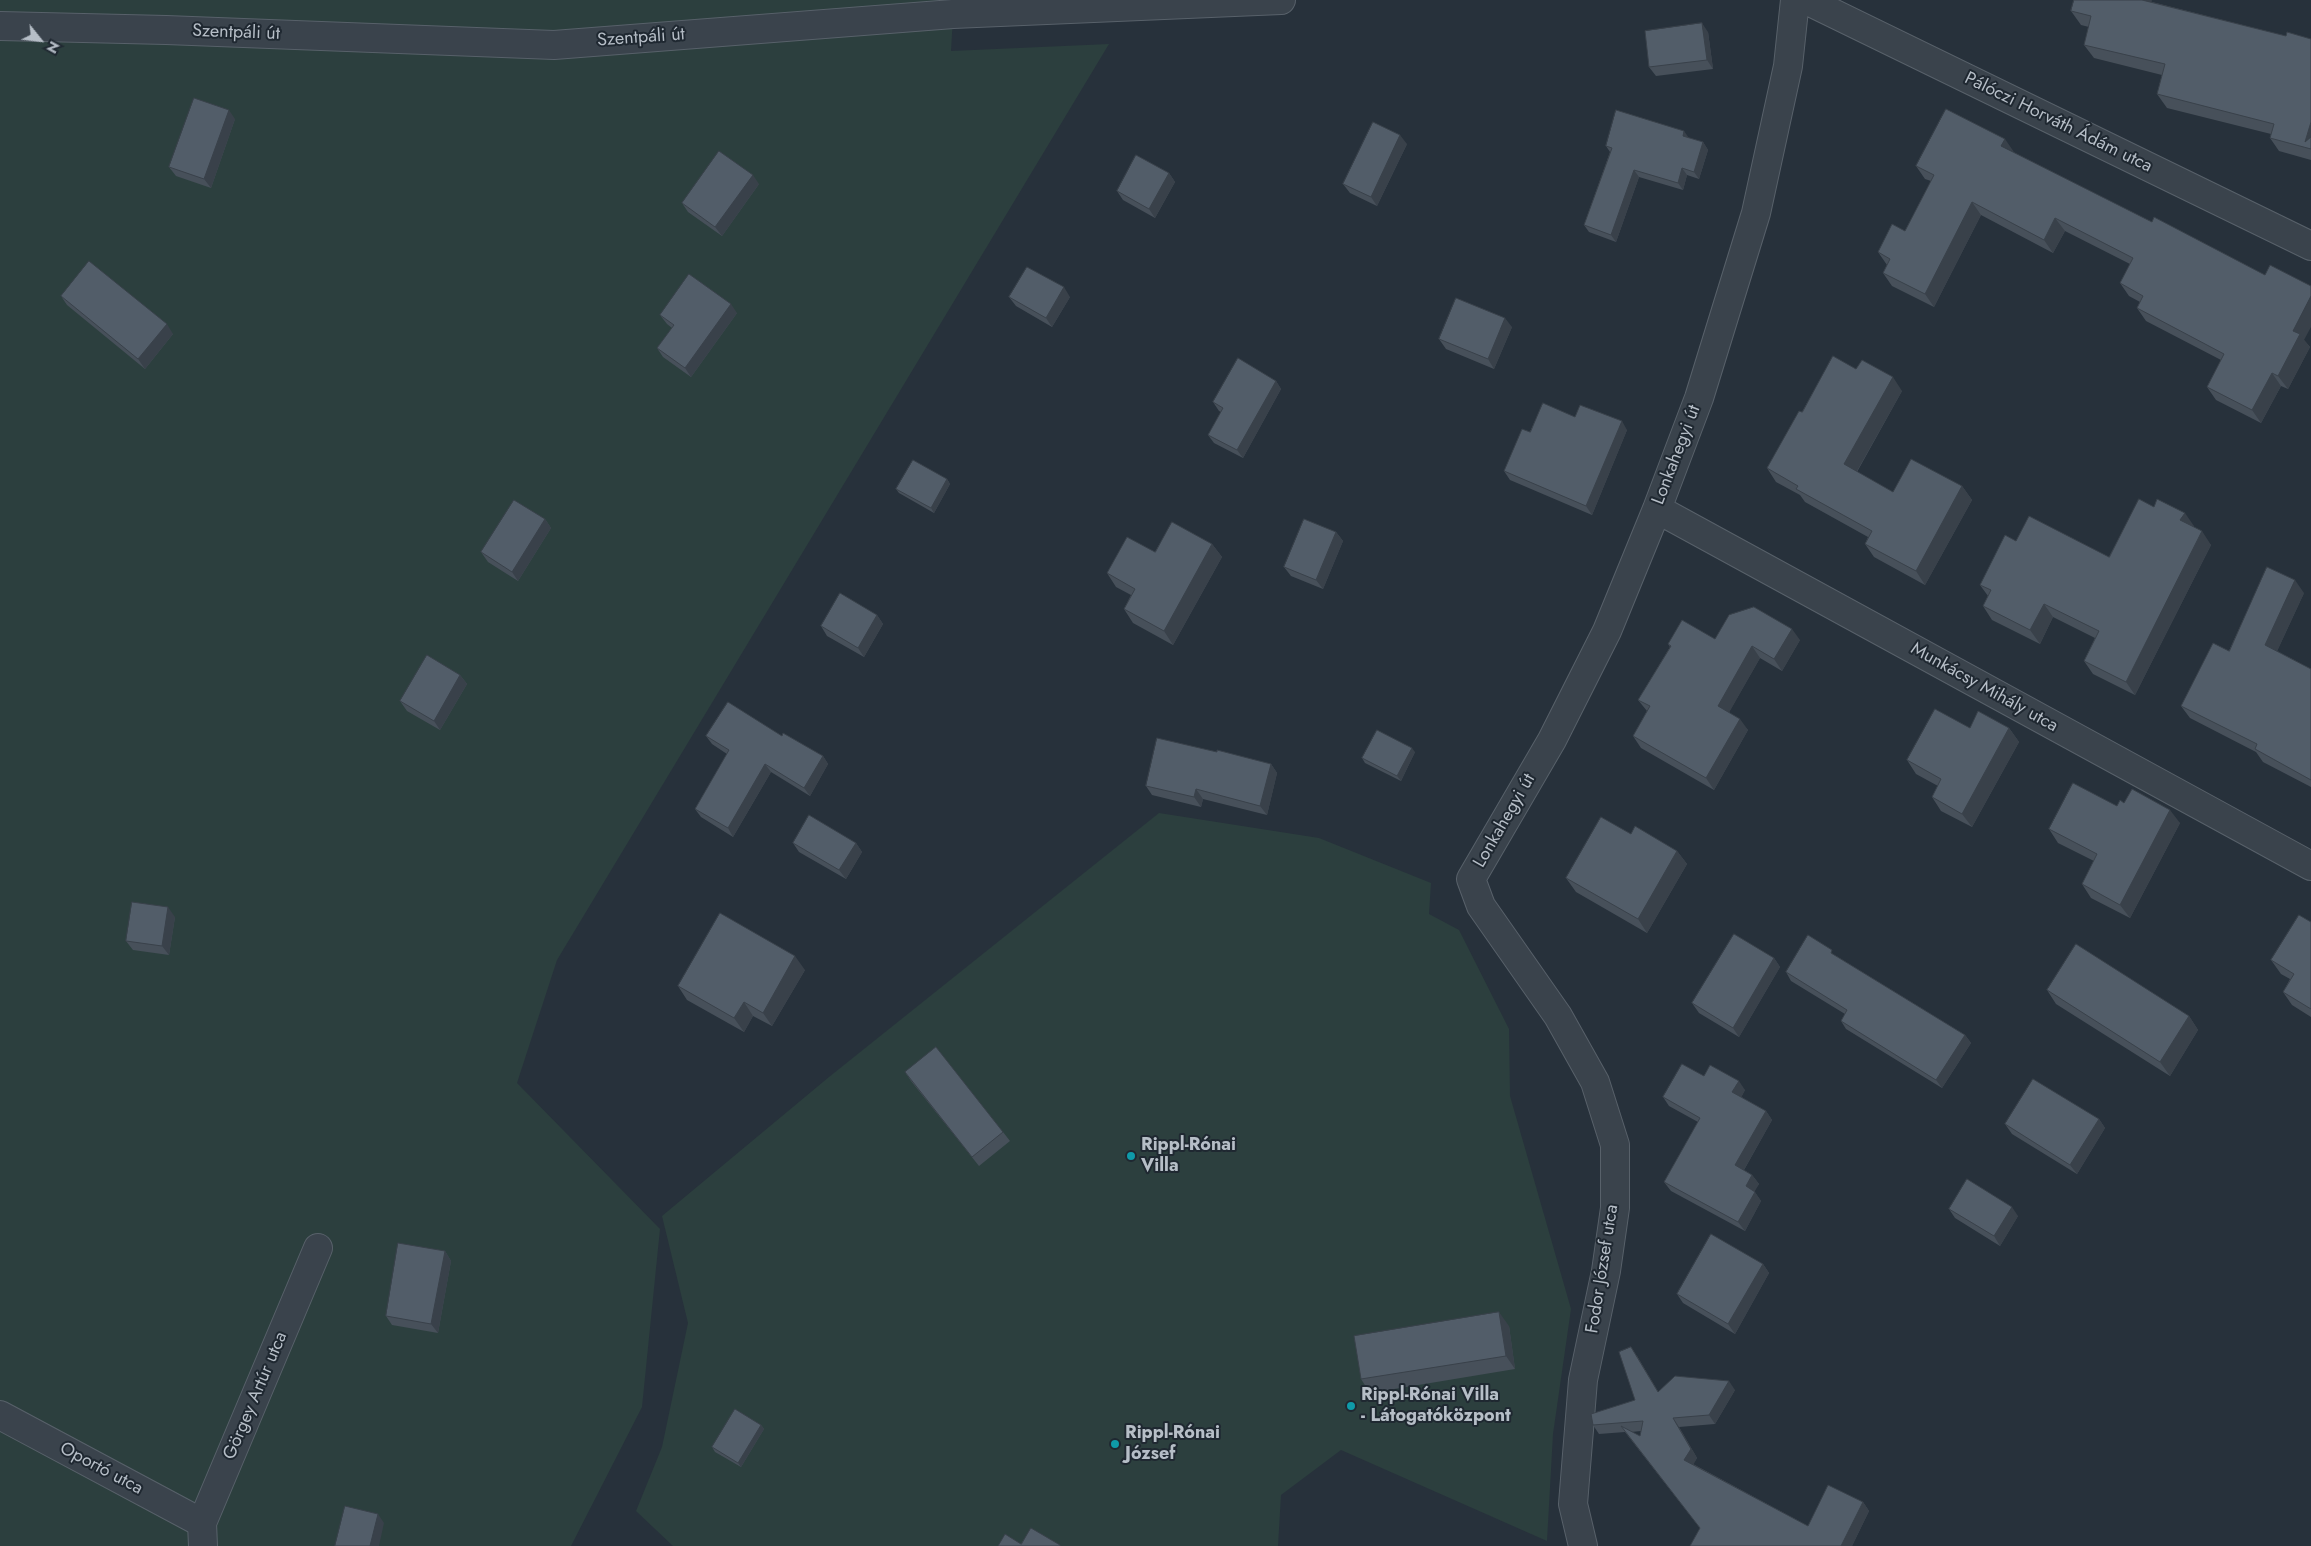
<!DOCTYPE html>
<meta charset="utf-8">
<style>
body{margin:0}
#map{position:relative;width:2311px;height:1546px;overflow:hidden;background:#27313b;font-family:Jost,sans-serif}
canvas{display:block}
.north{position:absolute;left:15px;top:15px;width:50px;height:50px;-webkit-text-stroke:4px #1f2831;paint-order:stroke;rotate:119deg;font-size:14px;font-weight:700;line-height:20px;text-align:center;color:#b6bec7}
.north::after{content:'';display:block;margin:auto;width:18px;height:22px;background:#b6bec7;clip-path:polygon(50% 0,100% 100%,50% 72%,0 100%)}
</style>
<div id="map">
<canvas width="2311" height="1546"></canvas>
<div class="north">N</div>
</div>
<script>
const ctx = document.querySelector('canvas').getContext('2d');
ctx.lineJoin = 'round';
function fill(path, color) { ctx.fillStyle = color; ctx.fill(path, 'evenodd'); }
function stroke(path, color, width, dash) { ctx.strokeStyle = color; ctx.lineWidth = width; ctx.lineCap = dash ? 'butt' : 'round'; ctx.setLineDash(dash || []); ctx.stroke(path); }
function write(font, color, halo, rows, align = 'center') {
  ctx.font = font + ' Jost,sans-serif'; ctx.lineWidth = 4; ctx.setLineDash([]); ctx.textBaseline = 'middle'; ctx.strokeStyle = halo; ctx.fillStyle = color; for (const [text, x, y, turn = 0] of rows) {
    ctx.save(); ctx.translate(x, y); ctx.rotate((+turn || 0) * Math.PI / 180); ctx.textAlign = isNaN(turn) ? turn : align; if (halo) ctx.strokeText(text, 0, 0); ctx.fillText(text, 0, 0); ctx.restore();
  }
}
fill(new Path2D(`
 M0,0H954L951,51L1109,44L557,960L517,1083L660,1229L642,1407L571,1546H0Z
 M1159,813L1319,838L1431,883L1429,914L1459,930L1509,1029L1510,1096L1571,1309L1553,1434L1547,1541L1341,1450L1281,1495L1278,1546H673L636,1511L662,1447L688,1323L662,1216L829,1077Z`), '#2c3f3e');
const minor = new Path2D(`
 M1806,0L2311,246
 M0,26L166,30L554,45L953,14L1281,0
 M1657,509L2311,866
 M0,1415L202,1523
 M203,1546L202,1523L318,1248
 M1583,1546L1573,1504L1583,1380L1606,1271L1615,1208V1145L1595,1082L1558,1016L1481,906L1471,879L1552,740L1607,631L1657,509L1699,398L1756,213L1788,66L1795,0`);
stroke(minor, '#58616a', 30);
stroke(minor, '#3a434c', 28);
fill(new Path2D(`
 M2152,2L2286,36L2311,39V160L2279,151L2270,138L2271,134L2167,108L2157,94L2162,75L2094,58L2084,45L2089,27L2081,25L2071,11Z
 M1708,32L1713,69L1656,76L1649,67Z
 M235,119L211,188L176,176L169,167Z
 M1689,138L1703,142L1708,150L1699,179L1687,175L1683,190L1639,177L1616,242L1589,232L1584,225L1610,152L1606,146Z
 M1407,144L1377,206L1350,193L1343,184Z
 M2013,152L2304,340L2310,347L2288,389L2281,386L2261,423L2216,400L2207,387L2221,360L2146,321L2137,308L2140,302L2129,296L2120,283L2130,264L2065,231L2053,253L1981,215L1934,307L1892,286L1883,273L1887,265L1878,252L1905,231L1931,181L1925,179L1916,166Z
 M1169,173L1175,182L1155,218L1123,200L1117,191Z
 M759,184L722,236L688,212L682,203Z
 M61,296L173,334L145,369L67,305Z
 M1009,297H1070L1052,327L1016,306Z
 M737,313L691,377L663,357L657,348L672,328L667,324L660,315Z
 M1512,327L1494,369L1446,349L1439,339Z
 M1856,369L1902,391L1857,472L1893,492L1962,486L1972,500L1925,585L1874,557L1865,544L1868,537L1805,502L1800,495L1776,482L1767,468L1802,412Z
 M1276,381L1281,389L1243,458L1214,443L1208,435L1221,412L1219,411L1213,402Z
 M1575,417L1627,430L1592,515L1510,480L1504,471L1530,432Z
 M947,479L950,484L934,513L899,493L896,489Z
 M545,519L551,528L518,581L488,562L481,552Z
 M2194,526V527L2211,545L2135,695L2093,674L2084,661L2095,638L2053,617L2040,644L1992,620L1983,606L1988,596L1980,585L2016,541L2109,557Z
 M1336,532L1343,541L1323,589L1291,576L1284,567Z
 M1212,544L1222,557L1173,645L1133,623L1124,609L1131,595L1116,587L1107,573L1155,552Z
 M2304,593L2277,651L2311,669V787L2263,762L2256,752L2190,718L2181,706L2229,651Z
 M877,615L883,624L864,657L827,636L821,626Z
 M1715,639L1800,640L1782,671L1760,658L1729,712L1748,730L1714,790L1641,748L1633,736L1647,711L1638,700L1670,647L1668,644Z
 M460,675L467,684L440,730L407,711L400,701Z
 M1970,728H2009L2019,742L1972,827L1941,811L1932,797L1938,786L1916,774L1907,760Z
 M706,736H782L823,756L828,764L810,796L771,772L733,837L701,817L695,809L727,754L712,744Z
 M1217,752L1271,764L1277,773L1267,815L1203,799L1201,807L1152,795L1146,786Z
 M1415,752L1401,781L1365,763L1362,758Z
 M2124,803L2180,823L2130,918L2091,898L2082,884L2094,861L2058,843L2049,829L2117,806Z
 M1631,834L1677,851L1687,864L1647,933L1576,892L1566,878Z
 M793,843H856L862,852L846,879L799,852Z
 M175,917L169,955L133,950L126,941Z
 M2311,922V1017L2292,1005L2283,992L2290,979L2281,974L2271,960Z
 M1836,956L1965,1035L1971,1043L1942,1088L1846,1029L1841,1021L1845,1014L1791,981L1786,972Z
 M1774,958L1780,967L1739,1037L1699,1013L1692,1003Z
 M805,970L772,1026L753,1016L744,1032L687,1000L678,986Z
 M2047,990L2189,1016L2198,1030L2170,1076L2056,1004Z
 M905,1072L1003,1132L1010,1141L979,1166L911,1081Z
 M1704,1076L1745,1090L1741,1097L1766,1111L1772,1120L1744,1170L1752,1175L1759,1184L1754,1191L1761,1201L1745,1231L1671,1191L1664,1182L1698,1122L1669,1106L1663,1097Z
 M2099,1119L2105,1128L2077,1174L2012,1134L2005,1124Z
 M1949,1209L2018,1216L2000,1246L1955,1218Z
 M445,1251L451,1261L438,1333L392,1325L386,1316Z
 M1763,1264L1769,1273L1735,1334L1683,1303L1677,1294Z
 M1509,1326L1515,1369L1370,1393L1361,1379Z
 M1637,1356L1658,1392L1735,1390L1715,1424L1679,1427L1697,1458L1693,1464L1808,1526L1863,1502L1869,1511L1852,1546H1690L1700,1528L1625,1432L1599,1434L1593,1425L1635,1400ZM1641,1431L1640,1436L1631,1432Z
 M761,1425L764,1429L741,1467L715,1452L712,1447Z`), '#47505a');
fill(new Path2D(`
 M2140,0H2152L2149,13Z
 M1702,23L1708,32L1713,69L1707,60Z
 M229,110L235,119L211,188L204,179Z
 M2311,122V149L2305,142Z
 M1684,131L1689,138L1688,143L1683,136Z
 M1400,135L1407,144L1377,206L1371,197Z
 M2005,139L2014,152L2001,146Z
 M1703,142L1708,150L1699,179L1694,172Z
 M1682,168L1687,175L1683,190L1678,183Z
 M1634,170L1639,177L1616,242L1611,235Z
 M1169,173L1175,182L1155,218L1149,209Z
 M753,175L759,184L722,236L715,227Z
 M1972,202L1981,215L1934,307L1925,294Z
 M2055,218L2065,231L2053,253L2044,240Z
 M1064,287L1070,297L1052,327L1046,318Z
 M2311,296V327L2304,340L2310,347L2288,389L2278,376L2293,331Z
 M731,304L737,313L691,377L685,368Z
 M1505,318L1512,327L1494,369L1488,359Z
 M167,324L173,334L145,369L138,359Z
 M2272,373L2281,386L2261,423L2252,410Z
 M1893,377L1902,391L1853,478L1844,464Z
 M1276,381L1281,389L1243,458L1237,450Z
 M1622,421L1627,430L1592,515L1586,506Z
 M947,479L950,484L934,513L931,508Z
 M1962,486L1972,500L1925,585L1916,571Z
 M2185,513L2194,526L2190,534L2180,520Z
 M545,519L551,528L518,581L512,572Z
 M2202,531L2211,545L2135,695L2126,682Z
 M1336,532L1343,541L1323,589L1316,580Z
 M1212,544L1222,557L1173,645L1164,631Z
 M2295,580L2304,593L2274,658L2265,645Z
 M2044,604L2053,617L2040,644L2030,630Z
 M877,615L883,624L864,657L858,648Z
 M1792,629L1800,640L1782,671L1774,659Z
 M1752,646L1760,658L1726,718L1718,706Z
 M460,675L467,684L440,730L434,721Z
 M1740,719L1748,730L1714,790L1706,778Z
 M2009,728L2019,742L1972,827L1962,814Z
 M1412,748L1415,752L1401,781L1397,776Z
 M823,756L828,764L810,796L804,788Z
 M765,764L771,772L733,837L728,828Z
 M1271,764L1277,773L1267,815L1260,806Z
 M1196,789L1203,799L1201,807L1194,797Z
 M2170,810L2180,823L2130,918L2120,905Z
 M856,843L862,852L846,879L839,870Z
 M1677,851L1687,864L1647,933L1638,919Z
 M168,907L175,917L169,955L162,946Z
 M795,956L805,970L772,1026L763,1013Z
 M1774,958L1780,967L1739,1037L1733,1028Z
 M744,1002L753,1016L744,1032L734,1018Z
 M2189,1016L2198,1030L2170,1076L2160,1062Z
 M1965,1035L1971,1043L1942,1088L1936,1080Z
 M1739,1081L1745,1090L1739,1102L1732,1092Z
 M1766,1111L1772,1120L1741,1175L1735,1165Z
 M2099,1119L2105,1128L2077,1174L2070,1165Z
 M1752,1175L1759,1184L1752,1196L1746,1186Z
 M1755,1192L1761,1201L1745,1231L1738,1222Z
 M2012,1207L2018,1216L2000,1246L1994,1236Z
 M445,1251L451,1261L438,1333L431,1324Z
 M1763,1264L1769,1273L1735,1334L1728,1324Z
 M1499,1312L1509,1326L1515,1369L1506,1356Z
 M1631,1347L1637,1356L1664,1401L1658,1392Z
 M1729,1381L1735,1390L1715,1424L1709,1415Z
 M1673,1418L1679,1427L1697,1458L1691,1469L1684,1460Z
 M761,1425L764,1429L741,1467L738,1463Z
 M1863,1502L1869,1511L1852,1546H1841Z
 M378,1514L384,1523L379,1546H370Z`), '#39414a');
const building = new Path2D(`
 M2074,0H2142L2286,36L2287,32L2311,39V122L2305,142L2311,137V149L2270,138L2274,124L2157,94L2165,64L2084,45L2091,16L2071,11Z
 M1702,23L1707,60L1649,67L1645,31Z
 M194,98L229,110L204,179L169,167Z
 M1946,109L2005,139L2001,146L2152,222L2154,217L2265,275L2270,265L2311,286V296L2293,331L2300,334L2278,376L2272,373L2252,410L2207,387L2224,354L2137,308L2143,296L2120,283L2133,258L2055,218L2044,240L1972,202L1925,294L1883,273L1890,259L1878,252L1892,224L1905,231L1934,175L1916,166Z
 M1616,110L1684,131L1683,136L1703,142L1694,172L1682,168L1678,183L1634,170L1611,235L1584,225L1612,148L1606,146Z
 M1373,122L1400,135L1371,197L1343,184Z
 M719,151L753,175L715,227L682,203Z
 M1136,155L1169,173L1149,209L1117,191Z
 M89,261L167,324L138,359L61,296Z
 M1027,267L1064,287L1046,318L1009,297Z
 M689,274L731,304L685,368L657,348L674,325L660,315Z
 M1456,298L1505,318L1488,359L1439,339Z
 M1833,356L1856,369L1862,360L1893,377L1844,464L1893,492L1911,459L1962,486L1916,571L1865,544L1872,531L1796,489L1798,486L1767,468L1799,411L1802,412Z
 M1238,358L1276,381L1237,450L1208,435L1223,408L1213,402Z
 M1543,403L1575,417L1580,405L1622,421L1586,506L1504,471L1522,429L1530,432Z
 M913,460L947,479L931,508L896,489Z
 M2139,499L2154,507L2157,499L2185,513L2180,520L2202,531L2126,682L2084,661L2099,631L2044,604L2030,630L1983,606L1991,590L1980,585L2005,535L2016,541L2029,516L2109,557Z
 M514,500L545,519L512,572L481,552Z
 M1304,519L1336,532L1316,580L1284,567Z
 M1172,522L1212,544L1164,631L1124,609L1135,589L1107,573L1127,537L1155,552Z
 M2267,567L2295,580L2265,645L2311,669V780L2255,749L2257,744L2181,706L2213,643L2229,651Z
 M840,593L877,615L858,648L821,626Z
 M1754,607L1792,629L1774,659L1752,646L1718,706L1740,719L1706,778L1633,736L1650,706L1638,700L1671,646L1668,644L1682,620L1715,639L1729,615Z
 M427,655L460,675L434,721L400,701Z
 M728,702L782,736L783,733L823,756L804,788L765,764L728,828L695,809L729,750L706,736Z
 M1935,709L1970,728L1978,711L2009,728L1962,814L1932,797L1941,779L1907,760Z
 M1377,730L1412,748L1397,776L1362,758Z
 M1157,738L1217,752V750L1271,764L1260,806L1196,789L1194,797L1146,786Z
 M2073,783L2117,806L2120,800L2124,803L2132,789L2170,810L2120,905L2082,884L2097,854L2049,829Z
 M809,815L856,843L839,870L793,843Z
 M1601,817L1631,834L1635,826L1677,851L1638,919L1566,878Z
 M132,902L168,907L162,946L126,941Z
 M720,913L795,956L763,1013L744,1002L734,1018L678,986Z
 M2299,915L2311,922V1009L2283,992L2294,974L2271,960Z
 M1734,934L1774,958L1733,1028L1692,1003Z
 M1808,935L1832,950L1831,953L1965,1035L1936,1080L1841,1021L1847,1010L1786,972Z
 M2076,944L2189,1016L2160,1062L2047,990Z
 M936,1047L1003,1132L972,1157L905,1072Z
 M1682,1064L1704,1076L1710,1065L1739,1081L1732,1092L1766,1111L1735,1165L1752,1175L1746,1186L1755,1192L1738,1222L1664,1182L1700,1118L1663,1097Z
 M2033,1079L2099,1119L2070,1165L2005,1124Z
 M1967,1179L2012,1207L1994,1236L1949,1209Z
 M1711,1234L1763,1264L1728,1324L1677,1294Z
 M398,1243L445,1251L431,1324L386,1316Z
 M1499,1312L1506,1356L1361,1379L1354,1336Z
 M1631,1347L1658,1392L1675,1376L1729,1381L1709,1415L1673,1418L1691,1449L1684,1460L1808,1526L1828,1485L1863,1502L1841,1546H1690L1700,1528L1621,1426L1640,1436L1643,1421L1593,1425L1591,1414L1635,1400L1619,1352Z
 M735,1409L761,1425L738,1463L712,1447Z
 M345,1506L378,1514L370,1546H335Z
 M1031,1528L1060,1545V1546H998L1005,1534L1021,1544Z`);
fill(building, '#525d69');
stroke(building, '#39414a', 1);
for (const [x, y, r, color] of [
 [1131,1156,5,"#0f9aa8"],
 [1351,1406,5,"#0f9aa8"],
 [1115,1444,5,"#0f9aa8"]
]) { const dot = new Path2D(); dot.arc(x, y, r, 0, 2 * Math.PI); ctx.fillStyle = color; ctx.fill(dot); stroke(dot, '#1f2831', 2); }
write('18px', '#b6bec7', '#1f2831', [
 ["Szentpáli út",236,33,2],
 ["Szentpáli út",641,38,-4],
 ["Pálóczi Horváth Ádám utca",2058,123,26],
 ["Lonkahegyi út",1677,455,-69],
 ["Munkácsy Mihály utca",1984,688,29],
 ["Lonkahegyi út",1505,821,-60],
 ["Fodor József utca",1603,1269,-81],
 ["Görgey Artúr utca",256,1396,-67],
 ["Oportó utca",101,1469,28]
]);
write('bold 18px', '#b6bec7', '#1f2831', [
 ["Rippl-Rónai",1141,1146],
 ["Villa",1141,1167],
 ["Rippl-Rónai Villa",1361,1396],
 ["- Látogatóközpont",1361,1417],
 ["Rippl-Rónai",1125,1434],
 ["József",1125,1455]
], 'left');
</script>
